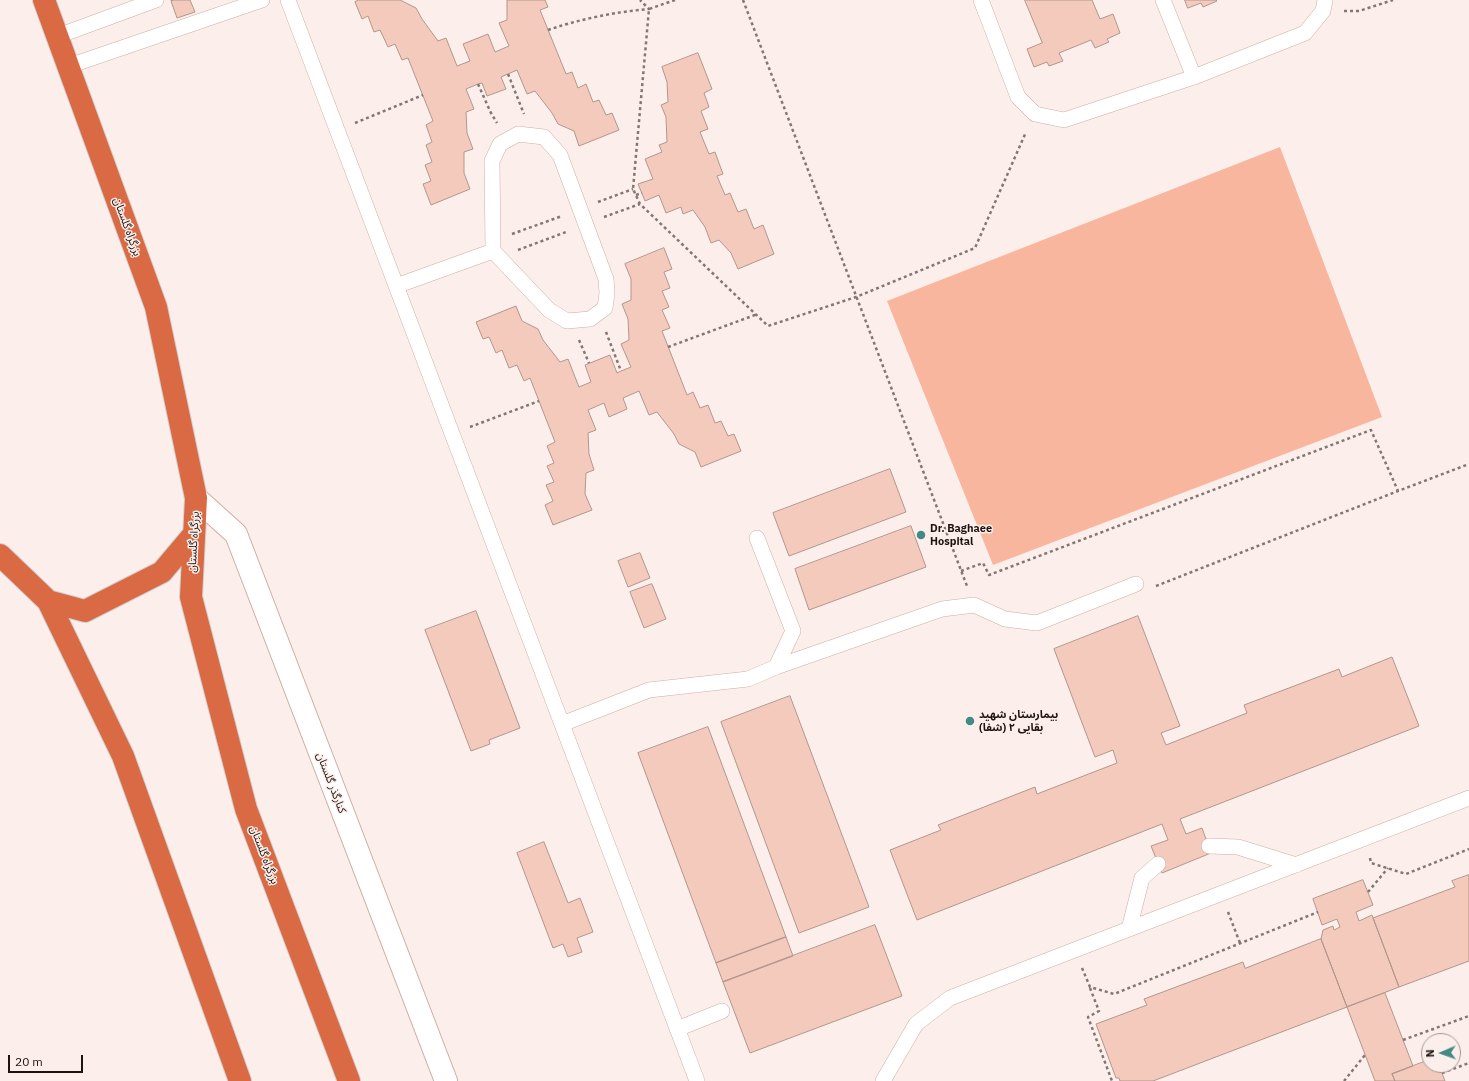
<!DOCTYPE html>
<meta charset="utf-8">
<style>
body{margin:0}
#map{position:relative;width:1469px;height:1081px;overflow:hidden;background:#fcefeb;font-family:"IBM Plex Sans",sans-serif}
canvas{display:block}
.north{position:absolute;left:1421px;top:1033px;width:40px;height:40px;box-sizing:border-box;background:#fcefeb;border:1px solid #a39793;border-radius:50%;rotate:268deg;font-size:11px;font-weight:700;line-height:16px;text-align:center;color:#1d1310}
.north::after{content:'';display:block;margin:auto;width:14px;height:18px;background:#428a86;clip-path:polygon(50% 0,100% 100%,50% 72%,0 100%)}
.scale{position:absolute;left:8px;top:1055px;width:75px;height:18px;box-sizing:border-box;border:2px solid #1d1310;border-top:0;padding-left:5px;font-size:12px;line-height:14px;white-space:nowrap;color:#1d1310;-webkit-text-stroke:3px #fcefeb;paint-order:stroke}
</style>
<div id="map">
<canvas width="1469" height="1081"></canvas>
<div class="north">N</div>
<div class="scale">20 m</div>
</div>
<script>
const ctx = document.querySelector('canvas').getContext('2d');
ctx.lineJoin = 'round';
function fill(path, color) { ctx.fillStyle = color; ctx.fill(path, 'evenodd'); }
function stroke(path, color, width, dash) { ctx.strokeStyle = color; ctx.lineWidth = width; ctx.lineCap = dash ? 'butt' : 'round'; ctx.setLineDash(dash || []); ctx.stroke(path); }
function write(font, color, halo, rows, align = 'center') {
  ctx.font = font + ' "IBM Plex Sans","Noto Sans Arabic",sans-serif'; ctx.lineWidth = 3; ctx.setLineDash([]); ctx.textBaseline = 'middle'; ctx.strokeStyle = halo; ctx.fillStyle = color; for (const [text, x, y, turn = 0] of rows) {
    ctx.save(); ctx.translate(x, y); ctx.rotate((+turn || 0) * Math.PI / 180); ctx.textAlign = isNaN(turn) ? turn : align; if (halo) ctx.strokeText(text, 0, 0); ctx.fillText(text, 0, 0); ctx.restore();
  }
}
fill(new Path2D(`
 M1280,147L1382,417L993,565L887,301Z`), '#f9b69f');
const building = new Path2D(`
 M175,0H190L195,12L177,18L171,1Z
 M359,0H400L416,8L422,19L438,41L446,38L457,66L470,61L463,44L488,34L495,52L509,46L499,23L507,20V0H545L548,7L540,10L566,74L572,72L578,88L586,84L593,102L599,100L606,115L612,113L619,130L579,146L574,131L558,124L552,113L535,91L527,94L517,70L501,77L506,89L487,96L482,83L478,84L466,89L474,109L466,112L467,133L473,149L464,152V173L470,189L431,205L423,184L431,181L425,165L432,162L426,145L432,142L426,125L433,121L408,58L402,60L395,44L388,47L380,30L374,32L368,16L362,19L355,2Z
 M1025,0H1092L1100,19L1113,14L1120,33L1107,39L1109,42L1095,48L1091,40L1059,53L1063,61L1049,66L1047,62L1034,67L1027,49L1042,43Z
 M1185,0H1216L1217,1L1203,7L1201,3L1188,8Z
 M698,53L712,89L704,93L709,107L701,111L708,129L700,132L709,154L715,152L723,174L717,176L725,195L730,193L738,212L746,209L754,229L763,225L774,254L738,269L731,253L719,240L711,243L705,227L693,210L683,214L681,207L666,213L659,195L645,201L638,184L653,179L645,159L662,152L659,145L667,142L666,117L661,105L668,102L667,82L662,67Z
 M664,248L672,269L664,272L670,288L662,291L669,307L662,310L670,328L662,331L687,395L693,392L700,408L708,405L715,423L721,421L728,436L734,434L741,451L701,467L695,452L679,444L674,434L657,412L649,415L639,391L623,398L627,409L609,417L604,403L588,410L596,430L588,433L589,454L594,470L586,473L585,494L592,510L553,525L545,505L553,501L546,485L554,482L547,466L554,463L547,446L555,442L530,378L524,381L517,365L509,368L502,350L496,353L489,337L483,339L476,322L516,306L522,321L538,329L543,340L560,362L568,359L579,387L591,382L585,365L610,355L617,373L621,371L631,367L621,344L629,340L628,319L622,304L631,300V279L625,264Z
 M890,469L906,512L789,556L773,513Z
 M911,526L926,567L809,610L795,569Z
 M640,553L650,578L628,587L618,561Z
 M652,584L666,619L644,628L630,592Z
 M476,611L520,728L489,740L490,744L471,751L425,630Z
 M1138,616L1180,726L1161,733L1166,745L1247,713L1244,705L1339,669L1342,677L1392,657L1419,726L1180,819L1186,834L1202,828L1211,853L1162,873L1151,846L1168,840L1162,824L917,920L890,850L941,830L938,825L1035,787L1037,794L1117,763L1113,750L1095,757L1054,649Z
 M790,696L869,907L799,933L721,722Z
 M708,727L786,937L716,963L638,753Z
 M544,842L568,903L580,898L593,932L577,938L582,952L568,957L563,944L553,948L517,853Z
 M1469,875V961L1399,987L1373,918L1455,887L1452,881Z
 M1363,880L1373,905L1356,912L1359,921L1372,915L1399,987L1347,1007L1321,939L1323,930L1333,926L1334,930L1340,927L1337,919L1322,925L1313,899Z
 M875,925L902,996L750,1053L723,982Z
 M786,937L793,956L723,982L716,963Z
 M1321,939L1347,1007L1153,1081H1120L1119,1078H1116L1096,1024L1147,1005L1144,999L1243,962L1245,968Z
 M1385,993L1413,1066L1392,1074L1395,1081H1375L1347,1007Z
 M1429,1060V1065H1439L1445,1081H1395L1392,1074Z`);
fill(building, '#f3cabc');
stroke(building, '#b2968d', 1);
const lane = new Path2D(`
 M288,0L697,1081
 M981,0L1018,97L1035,114L1064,120L1194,77L1163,0
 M58,36L156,0
 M69,66L262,0
 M1194,77L1305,33L1323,11L1325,0
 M518,134L544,137L560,155L606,279L607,293L605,308L590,319L567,321L549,310L493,251L492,161L500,144Z
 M396,286L493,251
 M776,667L942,609L974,605L1005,619L1037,623L1136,584
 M562,724L649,690L748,679L776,667L793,631L757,538
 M1209,846L1238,847L1296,865
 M1129,929L1142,878L1158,864
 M677,1029L722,1011
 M883,1081L916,1024L950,998L1469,798`);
const secondary = new Path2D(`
 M196,498L236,534L446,1081`);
const highway = new Path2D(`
 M44,0L156,307L196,498L191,597L246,809L349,1081
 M0,555L48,601L123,756L240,1081
 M48,601L85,611L162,572L194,534`);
stroke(lane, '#ccafa5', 16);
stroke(secondary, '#ccafa5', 24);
stroke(highway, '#d2d0cf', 24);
stroke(new Path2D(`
 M675,0L649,9L633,189L640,204L768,326L856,297L975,248L1026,132
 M743,0L967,586
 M1344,11H1359L1393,0
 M548,30C580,19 615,12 649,9L640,0
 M508,74L524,114
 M478,84L491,113L497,123
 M355,123L423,95
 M636,195L642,193
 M598,202L633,189
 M604,217L640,204
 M512,234L562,216
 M518,250L566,232
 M606,332L621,371
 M579,340L589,363
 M668,347L755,315
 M470,427L539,401
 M961,571L983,563L989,575L1371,430L1398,491L1469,464
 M1156,586L1398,491
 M1370,858L1371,863L1406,874L1469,849
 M1368,892L1388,868
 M1228,912L1240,943
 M1082,968L1090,987L1114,994L1318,912
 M1090,988L1099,1011L1088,1017L1112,1081
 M1403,1040L1469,1016
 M1442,1073L1469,1063
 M1344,1081L1365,1055`), '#837774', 2.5, [3, 3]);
stroke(lane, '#fff', 15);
stroke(secondary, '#fff', 22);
stroke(highway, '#d96a43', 22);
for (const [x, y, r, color] of [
 [921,535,5,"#428a86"],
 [970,721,5,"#428a86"]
]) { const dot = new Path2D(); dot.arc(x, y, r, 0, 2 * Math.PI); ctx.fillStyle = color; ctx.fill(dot); stroke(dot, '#fcefeb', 1.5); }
write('11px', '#1d1310', '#fcefeb', [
 ["بزرگراه گلستان",127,227,70],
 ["بزرگراه گلستان",194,542,-87],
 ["کنارگذر گلستان",331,783,69],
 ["بزرگراه گلستان",264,855,69]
]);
write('bold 11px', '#1d1310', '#fcefeb', [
 ["Dr. Baghaee",930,529],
 ["Hospital",930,542],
 ["بیمارستان شهید",979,715],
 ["بقایی ۲ (شفا)",979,728]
], 'left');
</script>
